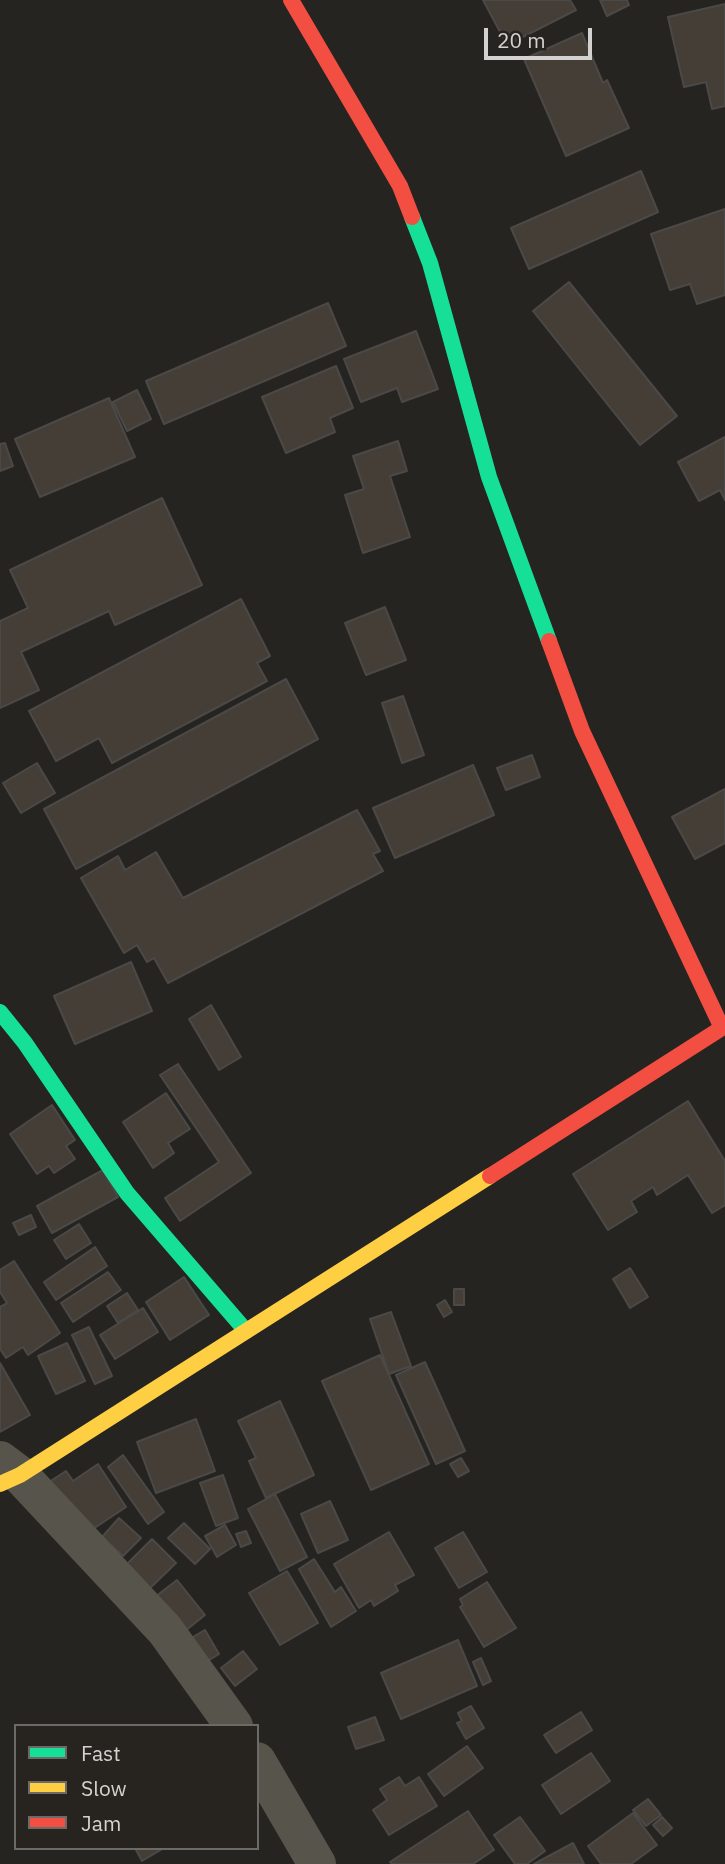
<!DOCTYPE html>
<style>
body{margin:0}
#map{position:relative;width:725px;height:1864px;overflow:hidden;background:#262421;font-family:"IBM Plex Sans",sans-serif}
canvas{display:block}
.legend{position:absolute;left:14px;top:1724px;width:245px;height:126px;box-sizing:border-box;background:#272420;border:2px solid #6c6a66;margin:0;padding:9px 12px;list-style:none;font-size:21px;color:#d4d2d0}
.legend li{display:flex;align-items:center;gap:14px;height:35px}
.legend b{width:35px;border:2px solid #6c6a66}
.scale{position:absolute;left:484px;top:28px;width:108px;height:32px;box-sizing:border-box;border:4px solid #d4d2d0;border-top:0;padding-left:9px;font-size:21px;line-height:24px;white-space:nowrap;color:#d4d2d0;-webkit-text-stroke:5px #272420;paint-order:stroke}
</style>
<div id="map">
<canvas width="725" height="1864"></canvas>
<ul class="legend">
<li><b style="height:9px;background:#16e098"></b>Fast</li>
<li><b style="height:9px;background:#ffcf43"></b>Slow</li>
<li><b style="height:9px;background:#f24e42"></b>Jam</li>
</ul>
<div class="scale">20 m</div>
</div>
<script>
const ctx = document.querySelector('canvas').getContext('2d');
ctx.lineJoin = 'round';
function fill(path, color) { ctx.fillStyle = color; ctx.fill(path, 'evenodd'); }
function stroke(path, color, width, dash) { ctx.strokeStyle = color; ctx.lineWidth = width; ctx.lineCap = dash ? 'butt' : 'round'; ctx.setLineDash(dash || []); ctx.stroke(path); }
const building = new Path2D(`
 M483,0H570L576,10L507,45Z
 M600,0H627L629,5L607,16Z
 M725,4V106L712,109L706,82L684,87L668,17Z
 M582,33L603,83L607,80L629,128L566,156L524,59Z
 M641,171L658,212L529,269L511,228Z
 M725,209V295L697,304L690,284L670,290L651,234Z
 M569,282L677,416L640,445L533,311Z
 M328,303L346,346L164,424L146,381Z
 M416,331L438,389L402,402L397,388L361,402L344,359Z
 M336,366L353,408L330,418L335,432L286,453L262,397Z
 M137,390L151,419L127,431L113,402Z
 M109,398L135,457L40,497L15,439Z
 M725,437V500L720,490L699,501L678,462Z
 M398,441L407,471L390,476L410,537L363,553L345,495L364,489L353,456Z
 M5,443L13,466L0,471V444Z
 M162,498L202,585L115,625L109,611L21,652L39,690L0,708V621L28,608L10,570Z
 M241,599L270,656L257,663L267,681L112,763L99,738L56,761L29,711Z
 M385,607L406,660L366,675L345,623Z
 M286,679L318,739L76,869L44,809Z
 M403,696L424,755L402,763L382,703Z
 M532,755L540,777L506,790L497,768Z
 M37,763L55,793L21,813L3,783Z
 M473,765L494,815L395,858L373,808Z
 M725,789V843L695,859L672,817Z
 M357,810L380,851L373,854L383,871L168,983L154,958L147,962L137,945L124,953L81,878L118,856L125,870L156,852L183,898Z
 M131,962L152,1011L75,1044L54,996Z
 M211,1005L241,1057L219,1070L189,1019Z
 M178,1064L251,1173L180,1221L165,1198L219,1162L160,1075Z
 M166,1093L190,1129L168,1143L174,1153L153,1168L123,1122Z
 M688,1101L725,1161V1205L712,1213L688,1175L657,1195L653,1187L631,1201L637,1212L608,1230L573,1174Z
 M52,1105L75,1140L66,1146L75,1159L54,1173L49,1166L37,1174L10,1134Z
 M103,1170L118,1197L52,1233L37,1206Z
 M31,1215L36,1227L19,1235L13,1223Z
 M79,1224L91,1243L66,1259L54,1240Z
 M95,1247L107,1266L56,1300L44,1282Z
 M14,1261L60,1333L28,1355L23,1347L6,1358L0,1349V1307L7,1303L0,1292V1270Z
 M630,1268L648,1297L630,1308L613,1279Z
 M108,1272L121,1290L73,1322L61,1303Z
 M184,1277L209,1315L170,1340L146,1302Z
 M454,1289H464V1305H454Z
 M127,1293L138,1310L118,1323L107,1306Z
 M445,1300L452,1312L444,1317L437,1305Z
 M143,1308L158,1332L115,1359L100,1335Z
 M391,1312L411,1366L389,1374L370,1319Z
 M89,1327L112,1376L95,1384L72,1335Z
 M67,1343L85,1381L56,1394L38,1356Z
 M380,1355L429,1464L371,1490L322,1381Z
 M425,1362L465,1451L436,1464L396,1375Z
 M0,1363L30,1415L0,1432Z
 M280,1401L314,1475L266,1498L249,1461L256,1458L238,1421Z
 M196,1419L215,1471L156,1493L137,1442Z
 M123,1455L164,1512L148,1524L108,1467Z
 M461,1458L469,1471L458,1477L450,1464Z
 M98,1464L126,1507L84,1535L49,1482L66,1471L73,1481Z
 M223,1475L238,1518L216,1526L200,1483Z
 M275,1494L307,1557L280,1571L248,1509Z
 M330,1501L348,1540L318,1553L301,1514Z
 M119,1518L141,1538L123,1556L102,1537Z
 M184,1523L210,1549L195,1564L168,1538Z
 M225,1525L236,1545L217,1557L205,1536Z
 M246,1531L251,1543L241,1547L236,1534Z
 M389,1532L414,1575L395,1585L398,1591L374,1606L371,1600L359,1608L334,1564Z
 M463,1532L487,1572L459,1588L435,1548Z
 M152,1539L176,1563L145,1593L122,1569Z
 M314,1559L335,1592L341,1587L356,1611L331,1627L299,1569Z
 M287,1571L318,1623L280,1645L249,1593Z
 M177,1580L205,1615L175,1639L146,1604Z
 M487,1582L516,1628L484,1647L460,1607L463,1605L460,1599Z
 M205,1630L219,1654L206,1662L191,1638Z
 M458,1640L477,1686L401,1719L381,1673Z
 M243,1651L257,1669L235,1686L221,1668Z
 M481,1658L491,1681L483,1685L473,1662Z
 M471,1706L484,1728L466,1739L457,1723L462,1721L458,1713Z
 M581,1712L592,1730L556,1753L544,1735Z
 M375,1717L384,1740L356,1749L348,1727Z
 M467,1746L483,1768L444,1796L428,1774Z
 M591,1753L610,1781L561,1814L542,1785Z
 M399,1777L405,1786L419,1777L437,1806L389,1835L373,1810L387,1800L380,1789Z
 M648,1799L661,1815L646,1826L633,1810Z
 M468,1811L494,1850L473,1864H392L390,1862Z
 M633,1813L657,1845L631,1864H601L588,1846Z
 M520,1817L545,1851L527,1864H515L494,1835Z
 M662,1817L672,1828L663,1836L653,1825Z
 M573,1843L584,1864H534Z
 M135,1848H164L142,1861Z`);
fill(building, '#453e37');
stroke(building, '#4b4947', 2);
stroke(new Path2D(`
 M0,1460L20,1475L165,1630L234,1726
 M257,1761L317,1864`), '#57544b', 38);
stroke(new Path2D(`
 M412,217L430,263L489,477L549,641
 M0,1012L25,1043L127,1193L246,1331`), '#16e098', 16);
stroke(new Path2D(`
 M0,1484L20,1475L490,1176`), '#ffcf43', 16);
stroke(new Path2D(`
 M291,0L400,186L412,217
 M549,641L582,731L722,1028
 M490,1176L725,1026`), '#f24e42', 16);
</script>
